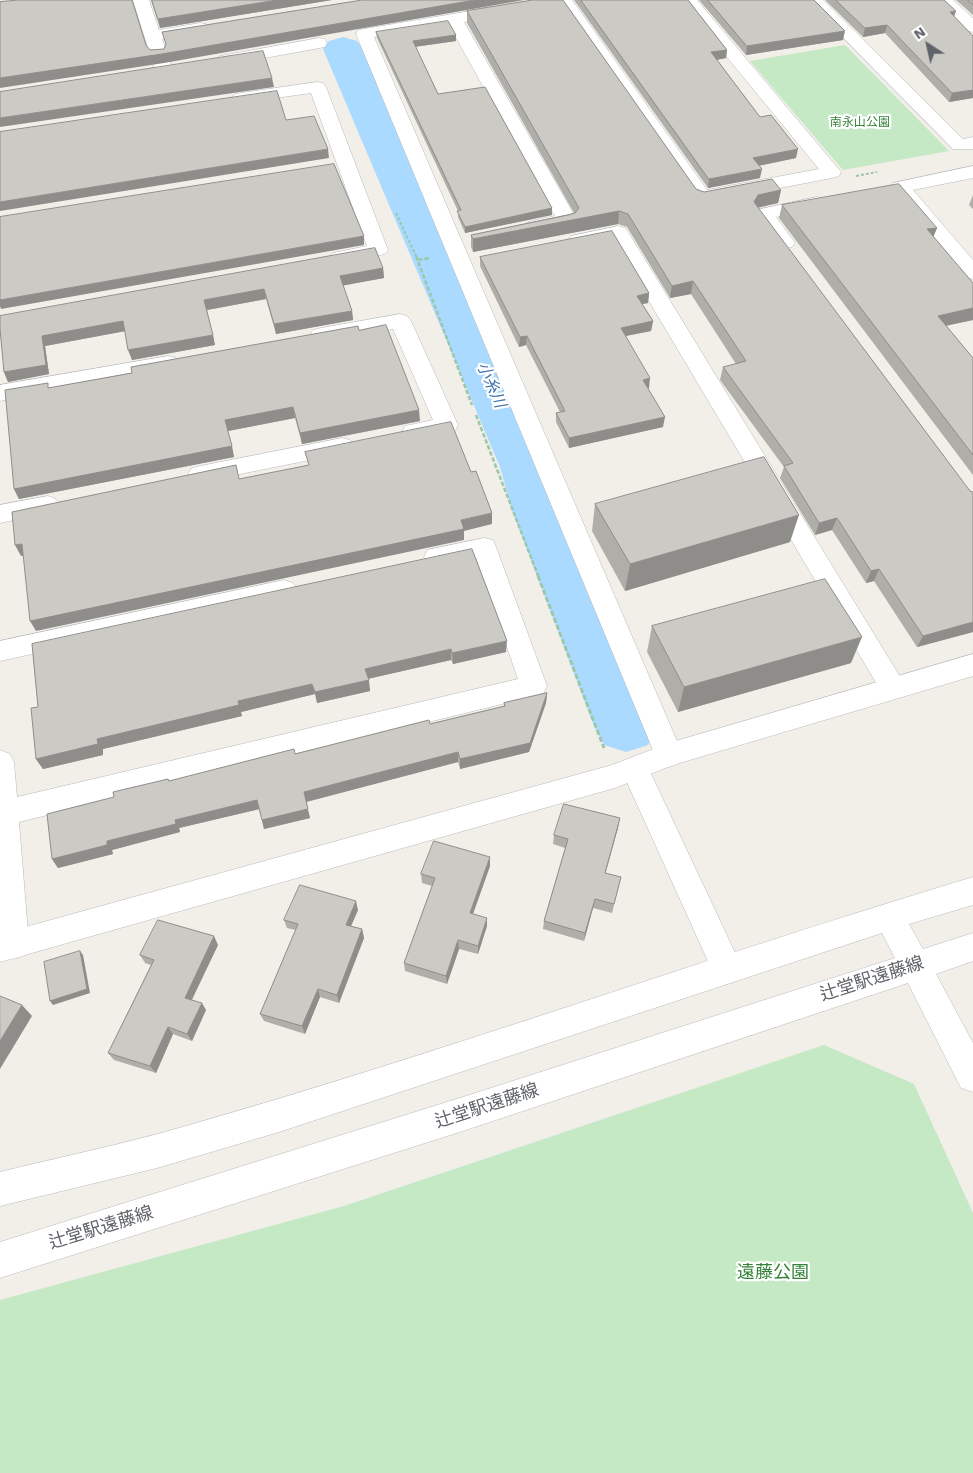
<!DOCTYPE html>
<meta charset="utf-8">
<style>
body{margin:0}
#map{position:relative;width:973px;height:1473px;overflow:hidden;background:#f1efe8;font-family:"Work Sans",sans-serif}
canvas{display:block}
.north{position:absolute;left:903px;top:20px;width:50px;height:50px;-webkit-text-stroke:4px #fff;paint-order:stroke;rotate:325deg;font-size:14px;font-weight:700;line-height:20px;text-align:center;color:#5f6368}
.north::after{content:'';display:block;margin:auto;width:18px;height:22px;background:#5f6368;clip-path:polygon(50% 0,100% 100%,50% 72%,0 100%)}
</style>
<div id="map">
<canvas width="973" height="1473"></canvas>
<div class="north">N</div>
</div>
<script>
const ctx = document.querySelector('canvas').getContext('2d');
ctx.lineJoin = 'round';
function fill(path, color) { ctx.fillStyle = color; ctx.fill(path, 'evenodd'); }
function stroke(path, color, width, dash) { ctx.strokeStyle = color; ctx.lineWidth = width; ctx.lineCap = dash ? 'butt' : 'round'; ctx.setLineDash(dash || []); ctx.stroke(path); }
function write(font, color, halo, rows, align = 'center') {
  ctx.font = font + ' "Work Sans","Noto Sans JP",sans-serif'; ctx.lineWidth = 4.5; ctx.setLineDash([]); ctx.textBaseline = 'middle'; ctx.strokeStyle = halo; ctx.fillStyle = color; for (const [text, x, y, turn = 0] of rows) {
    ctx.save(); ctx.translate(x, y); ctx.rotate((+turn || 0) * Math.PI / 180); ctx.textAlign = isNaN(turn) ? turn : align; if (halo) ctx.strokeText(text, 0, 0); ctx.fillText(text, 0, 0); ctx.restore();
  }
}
fill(new Path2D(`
 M845,45L949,151L843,170L750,61Z
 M824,1045L914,1084L973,1213V1473H0V1300L344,1206Z`), '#c5e8c5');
fill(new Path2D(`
 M343,37L357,41L363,49L554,467L568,510L658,726L648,745L626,752L604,745L594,726L512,510L500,467L323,49L329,41Z`), '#aadaff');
const street = new Path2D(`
 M133,0H149L159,30L200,23L206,24L208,28L206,32L200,33L162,39L173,70L170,74H158L155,70Z
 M535,0H572L707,190L819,169L680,0H697L841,172L839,176L832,178L702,203L695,201L560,6L464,22L577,220L574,224C560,228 542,234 528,230L525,226L528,222L555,216L449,25L374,37L683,755L679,763L669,767L659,763L655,755L356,34L358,30L364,29Z
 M806,0H823L963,139L973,137V149H953Z
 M935,0H953L973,18V32L967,31Z
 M319,38L325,39L327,43L325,47L226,65L220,64L217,60L220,56L226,55Z
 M317,82L323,83L326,87L388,250L385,254L340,263L333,261L330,257L333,253L367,246L311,93L241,103L235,102L232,98L235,94L241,93Z
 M973,166V178L913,190L973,260V279L966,277L890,187L893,183Z
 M817,197L824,199L827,203L824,207L776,217L795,243L792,247C774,252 763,228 753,214L756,210Z
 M618,226L625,228L628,232L902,680L906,688L902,696L893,699L884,696L612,239L578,246L571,244L568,240L571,236Z
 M400,314L407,316L411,321L458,425L455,431L413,440L405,438L402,432L405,426L433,420L393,329L321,342L313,340L310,335L313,330L321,328Z
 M168,356L176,358L179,363L176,368L0,401V385Z
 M342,438L350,440L354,446L350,452L200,482L192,480L188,474L192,468L200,466Z
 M48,496L56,499L60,505L56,511L0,523V505Z
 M484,538L493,540L496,547L547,686L543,694L19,822L29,945L25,955L14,959L3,955L0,948V750L10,754L14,762L17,797L518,679L476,558L436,566L427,564L424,557L427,550Z
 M284,580L293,583L297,590L293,597L0,661V641Z
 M635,757L645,761L738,959L743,969L738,979L727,984L716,979L621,769L625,761Z`);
const secondary = new Path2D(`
 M973,654V676L673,765L615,788L0,962V934L612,765L669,743Z
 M973,877V905L909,924L923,949L973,933V961L936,974L973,1043V1092L961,1088L908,983L463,1131L0,1278V1242L463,1097L895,958L882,933L279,1132L157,1168L0,1206V1172C60,1157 120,1145 179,1128C446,1052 707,957 973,877Z`);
stroke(street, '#b5b8bc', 1);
stroke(secondary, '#b6babf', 1);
stroke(new Path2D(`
 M856,176L877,172
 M396,213L417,258`), '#9cc7a9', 2, [3, 2]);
stroke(new Path2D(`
 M416,256L472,405
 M418,260L430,258
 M476,415L539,578`), '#9cc7a9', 2.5, [4.5, 2]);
stroke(new Path2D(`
 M538,576L604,748`), '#9cc7a9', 3, [5, 2.5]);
fill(street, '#fff');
fill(secondary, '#fff');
fill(new Path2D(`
 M151,0H332L160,28Z
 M574,0H688L727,50L726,58L717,60L760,117L796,158L759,166L760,178L708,188Z
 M699,0H814L843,40L746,55Z
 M825,0H944L954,17L973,36V98L949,102L885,33L863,37Z
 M956,0H973V15Z
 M467,11L696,189L704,192L781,190L778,203L758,208L973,632L917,647L874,581L866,583L832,530L815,535L780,478L784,467L720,380L723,367L736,364L691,294L670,298L627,227L618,224L473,252L471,247V235L574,213L467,23Z
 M376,32L456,35V41L415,47L438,94L552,208V215L465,233L458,217V211L377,38Z
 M973,195V209L969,205Z
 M782,205L937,228L933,237L973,283V320L946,326L973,358V475L779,218Z
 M480,257L649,293L648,303L642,304L653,321L651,331L626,336L649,388H648L663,427L569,448L556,422V413L560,412L526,345L519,347L480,266Z
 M383,268L384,278L343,285L352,311L353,320L276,334L266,299L207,310L215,345L132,360L125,331L45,346L49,374L8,382L4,372L0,329Z
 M359,330L420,421L302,444L295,418L228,431L234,457L19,499L14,489L50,388Z
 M595,504L790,542L625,591L592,531Z
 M652,626L851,663L678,712L647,652Z
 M32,644L506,652L453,664L451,660L368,679L370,691L317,703L315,694L241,712L242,716L103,749V755L43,769L36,759L38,707Z
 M547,693L546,703L529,752L460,769L458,762L306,802L310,818L264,829L259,809L179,828L180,832L112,850L113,854L58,868L52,859L114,797L168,779L169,781L430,724L504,706V703Z
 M618,828L605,873L621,877L612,913L593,908L584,941L543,929L544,921L565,848L553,844L554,835Z
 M490,866L473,914L487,926L478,954L459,949L447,984L405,971L404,963L432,886L422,883L421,874Z
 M358,910L351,926L362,929L364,938L339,1003L320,997L305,1034L264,1021L260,1014L296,930L287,928L284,920Z
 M218,945L192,1000L206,1010L192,1041L173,1034L156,1073L114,1060L108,1053L151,965L145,963L140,955Z`), '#afaea9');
fill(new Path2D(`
 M278,0H332L160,28L158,19Z
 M475,0H524L164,63L0,88V78Z
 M956,11L953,20L950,12Z
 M887,25L885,33L863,37L865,28Z
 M845,31L843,40L746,55L747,46Z
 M456,35V41L413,47V41Z
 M727,50L726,58L710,61L711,52Z
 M272,78L274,87L0,127V118Z
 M973,90V98L949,102L952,93Z
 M328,149L329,158L0,211V202Z
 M798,149L796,158L752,167L753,158Z
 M762,169L760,178L708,188L709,179Z
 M781,190L778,203L755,208L754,202L758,195Z
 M552,208V215L465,233V227Z
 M619,211L618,224L473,252V239Z
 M937,228L932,240L927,229Z
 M364,236V245L1,309L0,306V300Z
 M383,268L384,278L341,286L340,276Z
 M693,281L691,294L670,298L672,286Z
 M264,289L266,299L207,310L204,300Z
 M649,293L648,303L636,305L637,296Z
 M973,308V320L934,328L938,316Z
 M352,311L353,320L276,334L274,324Z
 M123,321L126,331L45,346L49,374L8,382L4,372L42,336Z
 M653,321L651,331L620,337L621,328Z
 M213,335L215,345L132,360L128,350Z
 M527,336L526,345L519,347L520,337Z
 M650,378L649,388L642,389L643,380Z
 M293,407L295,418L228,431L225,420Z
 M419,410L420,421L302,444L300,433Z
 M665,417L663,427L569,448V438Z
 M232,446L234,457L19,499L14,489Z
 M492,513V524L464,531V540L36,631L30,621Z
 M799,515L790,542L625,591L630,564Z
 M837,518L832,530L815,535L819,523Z
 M22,544L27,555L21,556L15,545Z
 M879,569L874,581L866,583L871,571Z
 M973,622V632L917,647L923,636Z
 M862,637L851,663L678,712L684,687Z
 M507,641L506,652L453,664L452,653Z
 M451,649V660L367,679L365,669Z
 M369,680L370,691L317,703L315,692Z
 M312,684L315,694L241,712L242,716L103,749V755L43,769L36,759L97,739L238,701Z
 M547,693L546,703L529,752L460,769V759Z
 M458,752V762L306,802L310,818L264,829L262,820L304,792Z
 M257,800L260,809L179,828L180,832L112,850L113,854L58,868L52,859L175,820Z
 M620,818L618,828L603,882L605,873Z
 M490,857V866L470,922V913Z
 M595,899L593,908L584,941L585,933Z
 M356,901L358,910L348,933L346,925Z
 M487,918V926L478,954V946Z
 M362,929L364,938L339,1003L337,995Z
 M214,936L218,945L189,1005L185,998Z
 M458,940L459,949L447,984L446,976Z
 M80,951L83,955L90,993L53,1005L50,1001Z
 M318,989L320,997L305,1034L302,1026Z
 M202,1003L206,1010L192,1041L187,1034Z
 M22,1005L32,1016L0,1069V1041Z
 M168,1027L173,1034L156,1073L150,1066Z`), '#8f8d8a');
const building = new Path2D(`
 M19,0H132L146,45L150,50L164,49L166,44L162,32L362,0H475L162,54L0,78V2Z
 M152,0H278L158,19Z
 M533,0H563L696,189L704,192L772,179L781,190L758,195L754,202L970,491L973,492V622L923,636L879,569L871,571L837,518L819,523L784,466L793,463L723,367L746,361L693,281L672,286L628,214L619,211L473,239L471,235L568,215L575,213L579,208L467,11Z
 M581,0H688L727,50L711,52L760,117L771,115L798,149L753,158L762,169L709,179Z
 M708,0H814L845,31L747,46Z
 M836,0H944L956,11L950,12L973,36V90L952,93L887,25L865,28Z
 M968,0H973V4Z
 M448,21L456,35L413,41L438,94L485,87L552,208L465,227L457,211L461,210L376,32Z
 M263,51L272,78L0,118V92Z
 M277,91L286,120L314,116L328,149L0,202V132Z
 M334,164L364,236L0,300V217Z
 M899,184L937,228L927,229L973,283V308L938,316L973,358V455L782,205Z
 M612,231L649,293L637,296L653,321L621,328L650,378L643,380L665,417L569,438L556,413L565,411L527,336L520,337L480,257Z
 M375,248L383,268L340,276L352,311L274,324L264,289L204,300L213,335L128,350L123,321L42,336L46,365L4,372L0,329V316Z
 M386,325L419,410L300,433L293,407L225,420L232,446L14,489L5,390L48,383V388L132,373L131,367L358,326L359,330Z
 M451,422L471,472L476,471L492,513L461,520L464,529L30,621L22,544L15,545L12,512L236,465L239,479L309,465L305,452Z
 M764,457L799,515L630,564L595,504Z
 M472,549L507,641L452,653L451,649L365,669L369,680L315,692L312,684L238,701L239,705L97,739L98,744L36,759L31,708L38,707L32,644Z
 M825,579L862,637L684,687L652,626Z
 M547,693L530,743L460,759L458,752L304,792L308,809L262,820L257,800L175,820L176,824L107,841V845L52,859L47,814L114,797L113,792L168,779L169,781L294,749L295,754L429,720L430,724L505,706L504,703Z
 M564,804L620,818L605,873L621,877L614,904L595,899L585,933L544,921L568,839L554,835Z
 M434,841L490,857L470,913L487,918L478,946L458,940L446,976L404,963L435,878L421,874Z
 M300,885L356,901L346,925L362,929L337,995L318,989L302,1026L260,1014L298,924L284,920Z
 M158,920L214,936L185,998L202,1003L187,1034L168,1027L150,1066L108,1053L154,960L140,955Z
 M80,951L87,989L50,1001L44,962Z
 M0,996L22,1005L0,1041Z`);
fill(building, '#cccac5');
stroke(building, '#8f8d8a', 1);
write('12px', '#348238', '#fff', [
 ["南永山公園",860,122]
]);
write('italic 16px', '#4174aa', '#fff', [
 ["小糸川",491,385,66]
]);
write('18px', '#5f6368', '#fff', [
 ["辻堂駅遠藤線",872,979,-18],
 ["辻堂駅遠藤線",487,1106,-18],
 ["辻堂駅遠藤線",101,1228,-17]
]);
write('18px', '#348238', '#fff', [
 ["遠藤公園",773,1273]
]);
</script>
